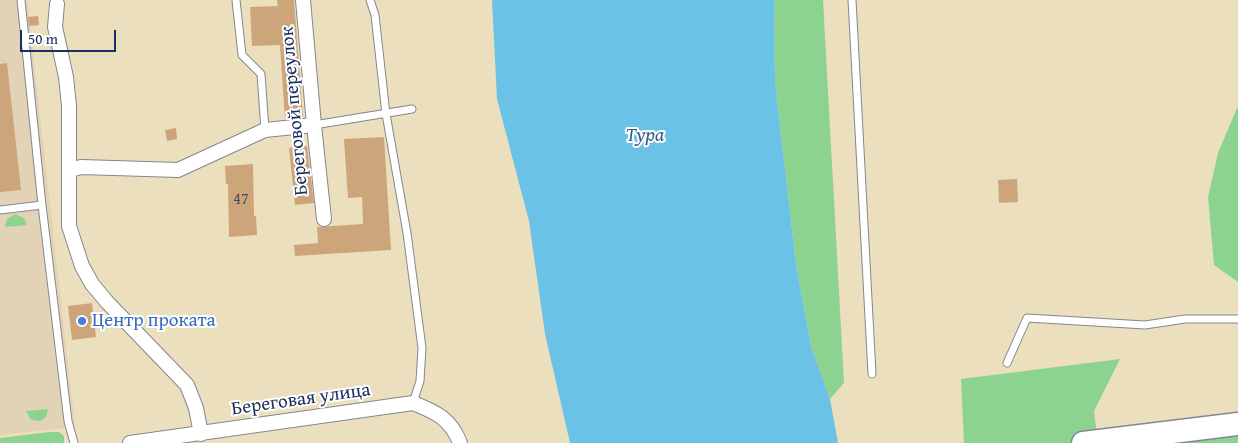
<!DOCTYPE html>
<meta charset="utf-8">
<style>
body{margin:0}
#map{position:relative;width:1238px;height:443px;overflow:hidden;background:#ecdfbd;font-family:"Gentium Book Plus",serif}
canvas{display:block}
.scale{position:absolute;left:20px;top:30px;width:96px;height:22px;box-sizing:border-box;border:2px solid #1b2f5e;border-top:0;padding-left:6px;font-size:15px;line-height:18px;white-space:nowrap;color:#1b2f5e;-webkit-text-stroke:4px #fff;paint-order:stroke}
</style>
<div id="map">
<canvas width="1238" height="443"></canvas>
<div class="scale">50 m</div>
</div>
<script>
const ctx = document.querySelector('canvas').getContext('2d');
ctx.lineJoin = 'round';
function fill(path, color) { ctx.fillStyle = color; ctx.fill(path, 'evenodd'); }
function stroke(path, color, width, dash) { ctx.strokeStyle = color; ctx.lineWidth = width; ctx.lineCap = dash ? 'butt' : 'round'; ctx.setLineDash(dash || []); ctx.stroke(path); }
function write(font, color, halo, rows, align = 'center') {
  ctx.font = font + ' "Gentium Book Plus",serif'; ctx.lineWidth = 4; ctx.setLineDash([]); ctx.textBaseline = 'middle'; ctx.strokeStyle = halo; ctx.fillStyle = color; for (const [text, x, y, turn = 0] of rows) {
    ctx.save(); ctx.translate(x, y); ctx.rotate((+turn || 0) * Math.PI / 180); ctx.textAlign = isNaN(turn) ? turn : align; if (halo) ctx.strokeText(text, 0, 0); ctx.fillText(text, 0, 0); ctx.restore();
  }
}
fill(new Path2D(`
 M0,0H27L75,427L0,435Z`), '#e2d2b6');
fill(new Path2D(`
 M774,0H823L844,383L830,399L811,346L796,264L775,83Z
 M1237,108H1238V282L1214,265L1208,197L1218,153Z
 M15,214L24,218L27,225L5,227L7,219Z
 M1120,359L1094,411L1098,443H964L961,379Z
 M48,409L46,417L40,421L31,420L26,411Z
 M50,432H59L64,436V443H0V438Z
 M1238,436V443H1183Z`), '#8bd38f');
fill(new Path2D(`
 M492,0H774L775,83L796,264L811,346L830,399L838,443H570L545,334L529,221L497,99Z`), '#6ac2e7');
fill(new Path2D(`
 M277,0H294L303,117L285,119L280,45L252,46L250,7L278,6Z
 M38,16L39,25L29,26L28,17Z
 M7,63L21,190L0,192V64Z
 M176,128L177,139L167,141L165,130Z
 M384,137L391,250L295,256L294,245L318,243L317,227L363,224L362,197L348,198L344,139Z
 M307,146L314,203L295,205L289,148Z
 M253,164L254,216H256L257,235L229,237L228,184H226L225,166Z
 M1017,179L1018,202L999,203L998,180Z
 M92,303L96,337L72,340L68,306Z`), '#cda57a');
const service = new Path2D(`
 M21,0L42,205
 M236,0L242,55L261,74L265,130
 M370,0L375,15L386,114L407,233L422,348L420,381L413,403
 M852,0L872,374
 M314,125L412,109
 M0,210L42,205L68,421L74,443
 M1007,363L1027,318L1145,325L1185,319H1238`);
const minor = new Path2D(`
 M303,0L314,125L324,219
 M57,4L55,27L66,77L69,106V226L82,266L92,284L107,302L187,385L196,408L201,434
 M70,170L81,167L178,170L265,130L314,125
 M130,443L413,403C436,412 451,419 460,443`);
const primary = new Path2D(`
 M1083,443L1238,424`);
stroke(service, '#84878e', 9);
stroke(minor, '#84878e', 16);
stroke(primary, '#84878e', 25);
stroke(service, '#fff', 7);
stroke(minor, '#fff', 14);
stroke(primary, '#fff', 22);
for (const [x, y, r, color] of [
 [82,321,5,"#3f7fe0"]
]) { const dot = new Path2D(); dot.arc(x, y, r, 0, 2 * Math.PI); ctx.fillStyle = color; ctx.fill(dot); stroke(dot, '#fff', 2); }
write('16px', '#484c65', null, [
 ["47",241,200]
]);
write('19px', '#1b2f5e', '#fff', [
 ["Береговой переулок",295,111,-95],
 ["Береговая улица",301,400,-8]
]);
write('19px', '#366cbe', '#fff', [
 ["Центр проката",92,321]
], 'left');
write('italic 20px', '#335b87', '#fff', [
 ["Тура",645,136]
]);
</script>
